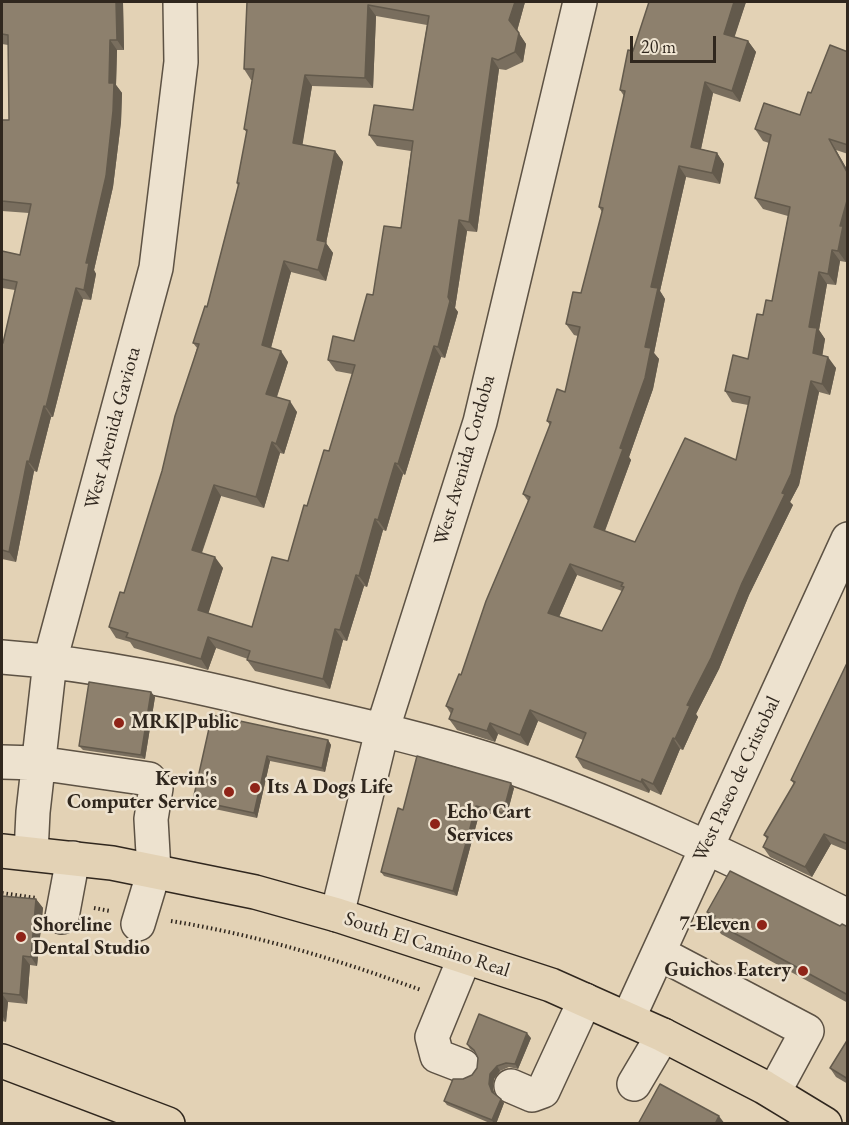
<!DOCTYPE html>
<style>
body{margin:0}
#map{position:relative;width:849px;height:1125px;overflow:hidden;background:#e3d2b5;font-family:"EB Garamond",serif}
canvas{display:block}
.frame{position:absolute;inset:0;border:3px solid #30271e;pointer-events:none}
.scale{position:absolute;left:630px;top:36px;width:86px;height:27px;box-sizing:border-box;border:3px solid #30271e;border-top:0;padding-left:8px;font-size:18px;line-height:21px;white-space:nowrap;color:#30271e;-webkit-text-stroke:4px #ede2cf;paint-order:stroke}
</style>
<div id="map">
<canvas width="849" height="1125"></canvas>
<div class="frame"></div>
<div class="scale">20 m</div>
</div>
<script>
const ctx = document.querySelector('canvas').getContext('2d');
ctx.lineJoin = 'round';
function stroke(path, color, width, dash) { ctx.strokeStyle = color; ctx.lineWidth = width; ctx.lineCap = dash ? 'butt' : 'round'; ctx.setLineDash(dash || []); ctx.stroke(path); }
function fill(path, color) { ctx.fillStyle = color; ctx.fill(path, 'evenodd'); }
function write(font, color, halo, rows, align = 'center') {
  ctx.font = font + ' "EB Garamond",serif'; ctx.lineWidth = 5; ctx.setLineDash([]); ctx.textBaseline = 'middle'; ctx.strokeStyle = halo; ctx.fillStyle = color; for (const [text, x, y, turn = 0] of rows) {
    ctx.save(); ctx.translate(x, y); ctx.rotate((+turn || 0) * Math.PI / 180); ctx.textAlign = isNaN(turn) ? turn : align; if (halo) ctx.strokeText(text, 0, 0); ctx.fillText(text, 0, 0); ctx.restore();
  }
}
const minor = new Path2D(`
 M2,657C97,664 190,684 283,707C352,723 422,738 490,760C614,801 731,858 848,916
 M2,762L38,763L149,779L156,788L151,819L154,871L138,924
 M31,853L33,812L50,661L156,268L181,62L180,2
 M337,915L382,731L480,422L580,2
 M62,917L73,858
 M659,953L807,1031L774,1092
 M628,1019L848,539
 M463,1066L437,1056L432,1037L464,959
 M634,1084L663,1035
 M511,1086L532,1095L543,1091L585,1000`);
const major = new Path2D(`
 M2,851L112,863L255,892L337,915L551,985L663,1035L764,1087L825,1124`);
const highway = new Path2D(`
 M2,1061L168,1124`);
stroke(minor, '#5d5244', 36);
stroke(major, '#30271e', 36);
stroke(highway, '#30271e', 36);
stroke(new Path2D(`
 M2,893L36,898
 M94,908L110,911
 M171,921C257,935 339,960 421,990`), '#30271e', 4, [1.5, 3]);
stroke(minor, '#ede2cf', 33);
stroke(major, '#e3d2b5', 33);
stroke(highway, '#e3d2b5', 33);
fill(new Path2D(`
 M2,2L123,3L124,50H117L116,85L122,93L121,122L113,187L94,270L96,274L91,300L83,299L53,417H51L37,472L34,471L16,562L2,559V578V343H3L15,290L2,288V251L20,255L29,213L2,211V120H9L8,45L2,44Z
 M247,2H525L517,31L526,44L523,62L506,70L499,69L477,232L467,231L455,308L458,312L445,358L441,357L405,475L403,474L386,531L383,530L367,587L364,586L347,641L343,640L330,689L255,671L247,660L248,659L216,648L208,670L134,648L130,642L116,638L109,627L124,593L162,471L197,348L193,343L207,307L238,186L237,183L247,133L244,129L253,80H251L244,69ZM376,16L427,25L413,110L369,135L377,146L411,151L401,228L354,341L328,360L336,371L352,374L329,451L307,506L288,561L252,627L208,613L223,568L202,553L221,496L264,508L280,453L284,454L297,412L277,397L288,362L271,348L291,272L326,281L333,253L326,243L343,162L335,151L302,145L312,86L373,88Z
 M746,2L734,37L748,41L756,52L740,102L713,93L701,149L717,153L724,164L720,184L686,177L660,291L665,299L654,353L659,359L653,389L629,457L631,460L605,531L635,542L736,460L748,405L732,402L725,391L748,359L763,315L772,301L788,216L763,209L755,198L769,143L763,141L755,129L800,115L811,93L848,52V154L836,150L848,171V255L846,262L840,261L836,285L827,284L819,330L825,339L822,355L836,368L830,395L819,392L799,485L790,502L793,505L749,595L719,669L696,714L698,717L683,750L680,749L661,795L650,790L649,793L583,768L576,757L583,740L538,721L528,746L498,734L495,742L457,730L449,719L451,714L446,706L461,675L528,501L523,494L550,425L547,421L565,392L578,336L574,335L566,324L581,293L602,212L599,207L624,96L620,90L633,51ZM577,575L622,591L602,631L559,617Z
 M848,661V851L831,844L812,877L770,857L763,847L767,839L764,835L794,784L791,780Z
 M151,692L155,697L145,759L83,750L79,746Z
 M212,715L328,740L331,745L325,772L270,761L257,818L196,805L193,800Z
 M514,788L506,818L480,811L457,896L384,876L381,872L403,810Z
 M2,896L36,899L43,908L37,966L30,965L27,1004L8,1002L6,1022L2,1021Z
 M707,912L848,927V1003L721,934Z
 M531,1038L518,1069L509,1067L500,1071L494,1079L493,1089L494,1094L501,1099L504,1103L496,1124H492L447,1105L444,1101L463,1079L472,1075L477,1068L478,1058L476,1053L470,1049L467,1044Z
 M848,1039V1084L836,1077L830,1068Z`), '#796e5e');
fill(new Path2D(`
 M116,2H122L123,3L124,50L117,40Z
 M515,2H525L517,31L509,20Z
 M734,2H746L732,45L724,34Z
 M368,5L376,16L373,88L365,78Z
 M519,33L526,44L523,62L515,52Z
 M110,40L117,50L116,85L122,93L121,122L113,187L94,270L96,274L91,300L84,290L86,263L109,83Z
 M748,41L756,52L740,102L732,91Z
 M492,58L499,69L477,232L469,222Z
 M305,75L312,86L301,154L293,143Z
 M705,82L713,93L699,158L691,147Z
 M829,139L836,150L848,171V174Z
 M335,151L343,162L326,243L333,253L326,281L318,270L317,240Z
 M717,153L724,164L720,184L712,173Z
 M679,166L686,177L660,291L665,299L654,353L659,359L653,389L629,457L631,460L602,538L594,527L620,448L645,347L651,287Z
 M848,197V255L846,262L838,251L840,226Z
 M459,220L467,231L455,308L448,297Z
 M832,250L840,261L836,285L828,274Z
 M284,261L291,272L269,355L262,345Z
 M819,272L827,284L819,330L825,339L821,364L813,353L809,327Z
 M76,288L83,299L53,417L46,407Z
 M450,301L458,312L445,358L438,347Z
 M434,346L441,357L405,475L398,464Z
 M281,351L288,362L274,405L266,394Z
 M828,357L836,368L830,395L822,384Z
 M811,381L819,392L799,485L790,502L793,505L749,595L719,669L696,714L698,717L683,750L675,739L687,705L782,493Z
 M290,401L297,412L284,454L276,444Z
 M44,406L51,417L37,472L29,462Z
 M272,442L280,453L264,508L256,497Z
 M27,461L34,471L16,562L9,552Z
 M395,463L403,474L386,531L378,520Z
 M214,485L221,496L199,560L192,550Z
 M375,519L383,530L367,587L359,576Z
 M215,557L223,568L206,621L198,610Z
 M570,564L577,575L556,624L548,613Z
 M356,575L364,586L347,641L340,630Z
 M335,629L343,640L330,689L323,679Z
 M208,637L216,648L208,670L201,659Z
 M151,692L155,697L145,759L141,755Z
 M530,710L538,721L528,746L520,735Z
 M490,723L498,734L495,742L487,731Z
 M673,738L680,749L661,795L653,784Z
 M328,740L331,745L325,772L322,768Z
 M267,756L270,761L257,818L254,813Z
 M642,779L650,790L649,793L641,782Z
 M511,783L514,788L506,818L503,813Z
 M476,806L480,811L457,896L453,891Z
 M824,834L831,844L812,877L805,867Z
 M36,899L43,908L37,966L31,957Z
 M23,956L30,965L27,1004L20,995Z
 M2,994L8,1002L6,1022L2,1015Z
 M527,1033L531,1038L518,1069L515,1064Z
 M497,1066L500,1071L494,1079L493,1089L496,1097L492,1092L489,1084L490,1074Z
 M501,1099L504,1103L496,1124H494L492,1120Z
 M719,1116L725,1124H715Z`), '#635a4c');
const building = new Path2D(`
 M2,2H116L117,40H110L109,83H114L113,111L106,176L86,263H89L84,290L76,288L46,407L44,406L29,462L27,461L9,552L2,550V343H3L17,282L2,279V251L20,255L31,204L2,201V120H9L8,35L2,34Z
 M247,2H515L509,20L519,33L515,52L498,60L492,58L469,222L459,220L448,297L450,301L438,347L434,346L398,464L395,463L378,520L375,519L359,576L356,575L340,630L335,629L323,679L247,660L250,651L208,637L201,659L126,637L128,633L109,627L120,592L124,593L162,471L175,416L199,344L193,343L205,306L207,307L239,183H237L247,130L244,129L254,69H244ZM368,5L429,16L413,110L374,105L369,135L413,141L401,228L384,226L373,295L367,294L354,341L333,336L328,360L355,365L329,451L324,450L307,506L304,505L288,561L272,557L252,627L198,610L215,557L192,550L214,485L256,497L272,442L276,444L290,401L266,394L281,351L262,345L284,261L318,270L326,242L317,240L335,151L293,143L305,75L365,78Z
 M649,2H734L724,34L748,41L732,91L705,82L691,147L717,153L712,173L679,166L651,287L658,288L645,347L651,348L645,378L620,448L623,449L594,527L635,542L685,438L736,460L750,397L725,391L733,355L748,359L757,314L763,315L766,300L772,301L790,207L755,198L771,135L755,129L764,103L800,115L808,92L811,93L830,45L848,52V145L829,139L848,174V197L840,226H843L838,251L832,250L828,274L819,272L809,327L817,328L813,353L828,357L822,384L811,381L791,474L782,493L785,494L742,583L711,658L687,705L690,706L675,739L673,738L653,784L642,779L641,782L576,757L586,733L530,710L520,735L490,723L487,731L449,719L453,709L446,706L459,674L461,675L486,601L530,497L523,494L551,422L547,421L557,389L565,392L580,327L566,324L573,292L581,293L603,208L599,207L625,91L620,90L628,50L633,51ZM570,564L623,583L621,586L624,587L602,631L548,613Z
 M848,661V844L824,834L805,867L763,847L768,837L764,835L795,782L791,780Z
 M89,682L151,692L141,755L79,746Z
 M212,715L328,740L322,768L267,756L254,813L193,800Z
 M417,756L511,783L503,813L476,806L453,891L381,872L398,808L403,810Z
 M730,871L840,926L842,924L848,927V995L712,921L715,916L707,912Z
 M2,896L36,899L31,957L23,956L20,995L2,993Z
 M479,1014L527,1033L515,1064L506,1063L497,1066L490,1074L489,1084L492,1092L501,1099L492,1120L444,1101L453,1079H463L472,1075L477,1068L478,1058L474,1050L467,1044Z
 M848,1039V1079L830,1068Z
 M660,1084L719,1116L715,1124H638Z`);
fill(building, '#8d806d');
stroke(building, '#635a4c', 1.5);
for (const [x, y, r, color] of [
 [119,723,6,"#8f2418"],
 [255,788,6,"#8f2418"],
 [229,792,6,"#8f2418"],
 [435,824,6,"#8f2418"],
 [762,925,6,"#8f2418"],
 [21,937,6,"#8f2418"],
 [803,971,6,"#8f2418"]
]) { const dot = new Path2D(); dot.arc(x, y, r, 0, 2 * Math.PI); ctx.fillStyle = color; ctx.fill(dot); stroke(dot, '#ede2cf', 2); }
write('20px', '#30271e', '#ede2cf', [
 ["West Avenida Gaviota",113,428,-75],
 ["West Avenida Cordoba",465,460,-74],
 ["West Paseo de Cristobal",737,779,-65],
 ["South El Camino Real",427,945,18]
]);
write('bold 20px', '#30271e', '#ede2cf', [
 ["MRK|Public",131,723],
 ["Kevin's",217,780,"right"],
 ["Computer Service",217,803,"right"],
 ["Its A Dogs Life",267,788],
 ["Echo Cart",447,813],
 ["Services",447,836],
 ["7-Eleven",750,925,"right"],
 ["Shoreline",33,926],
 ["Dental Studio",33,949],
 ["Guichos Eatery",791,971,"right"]
], 'left');
</script>
